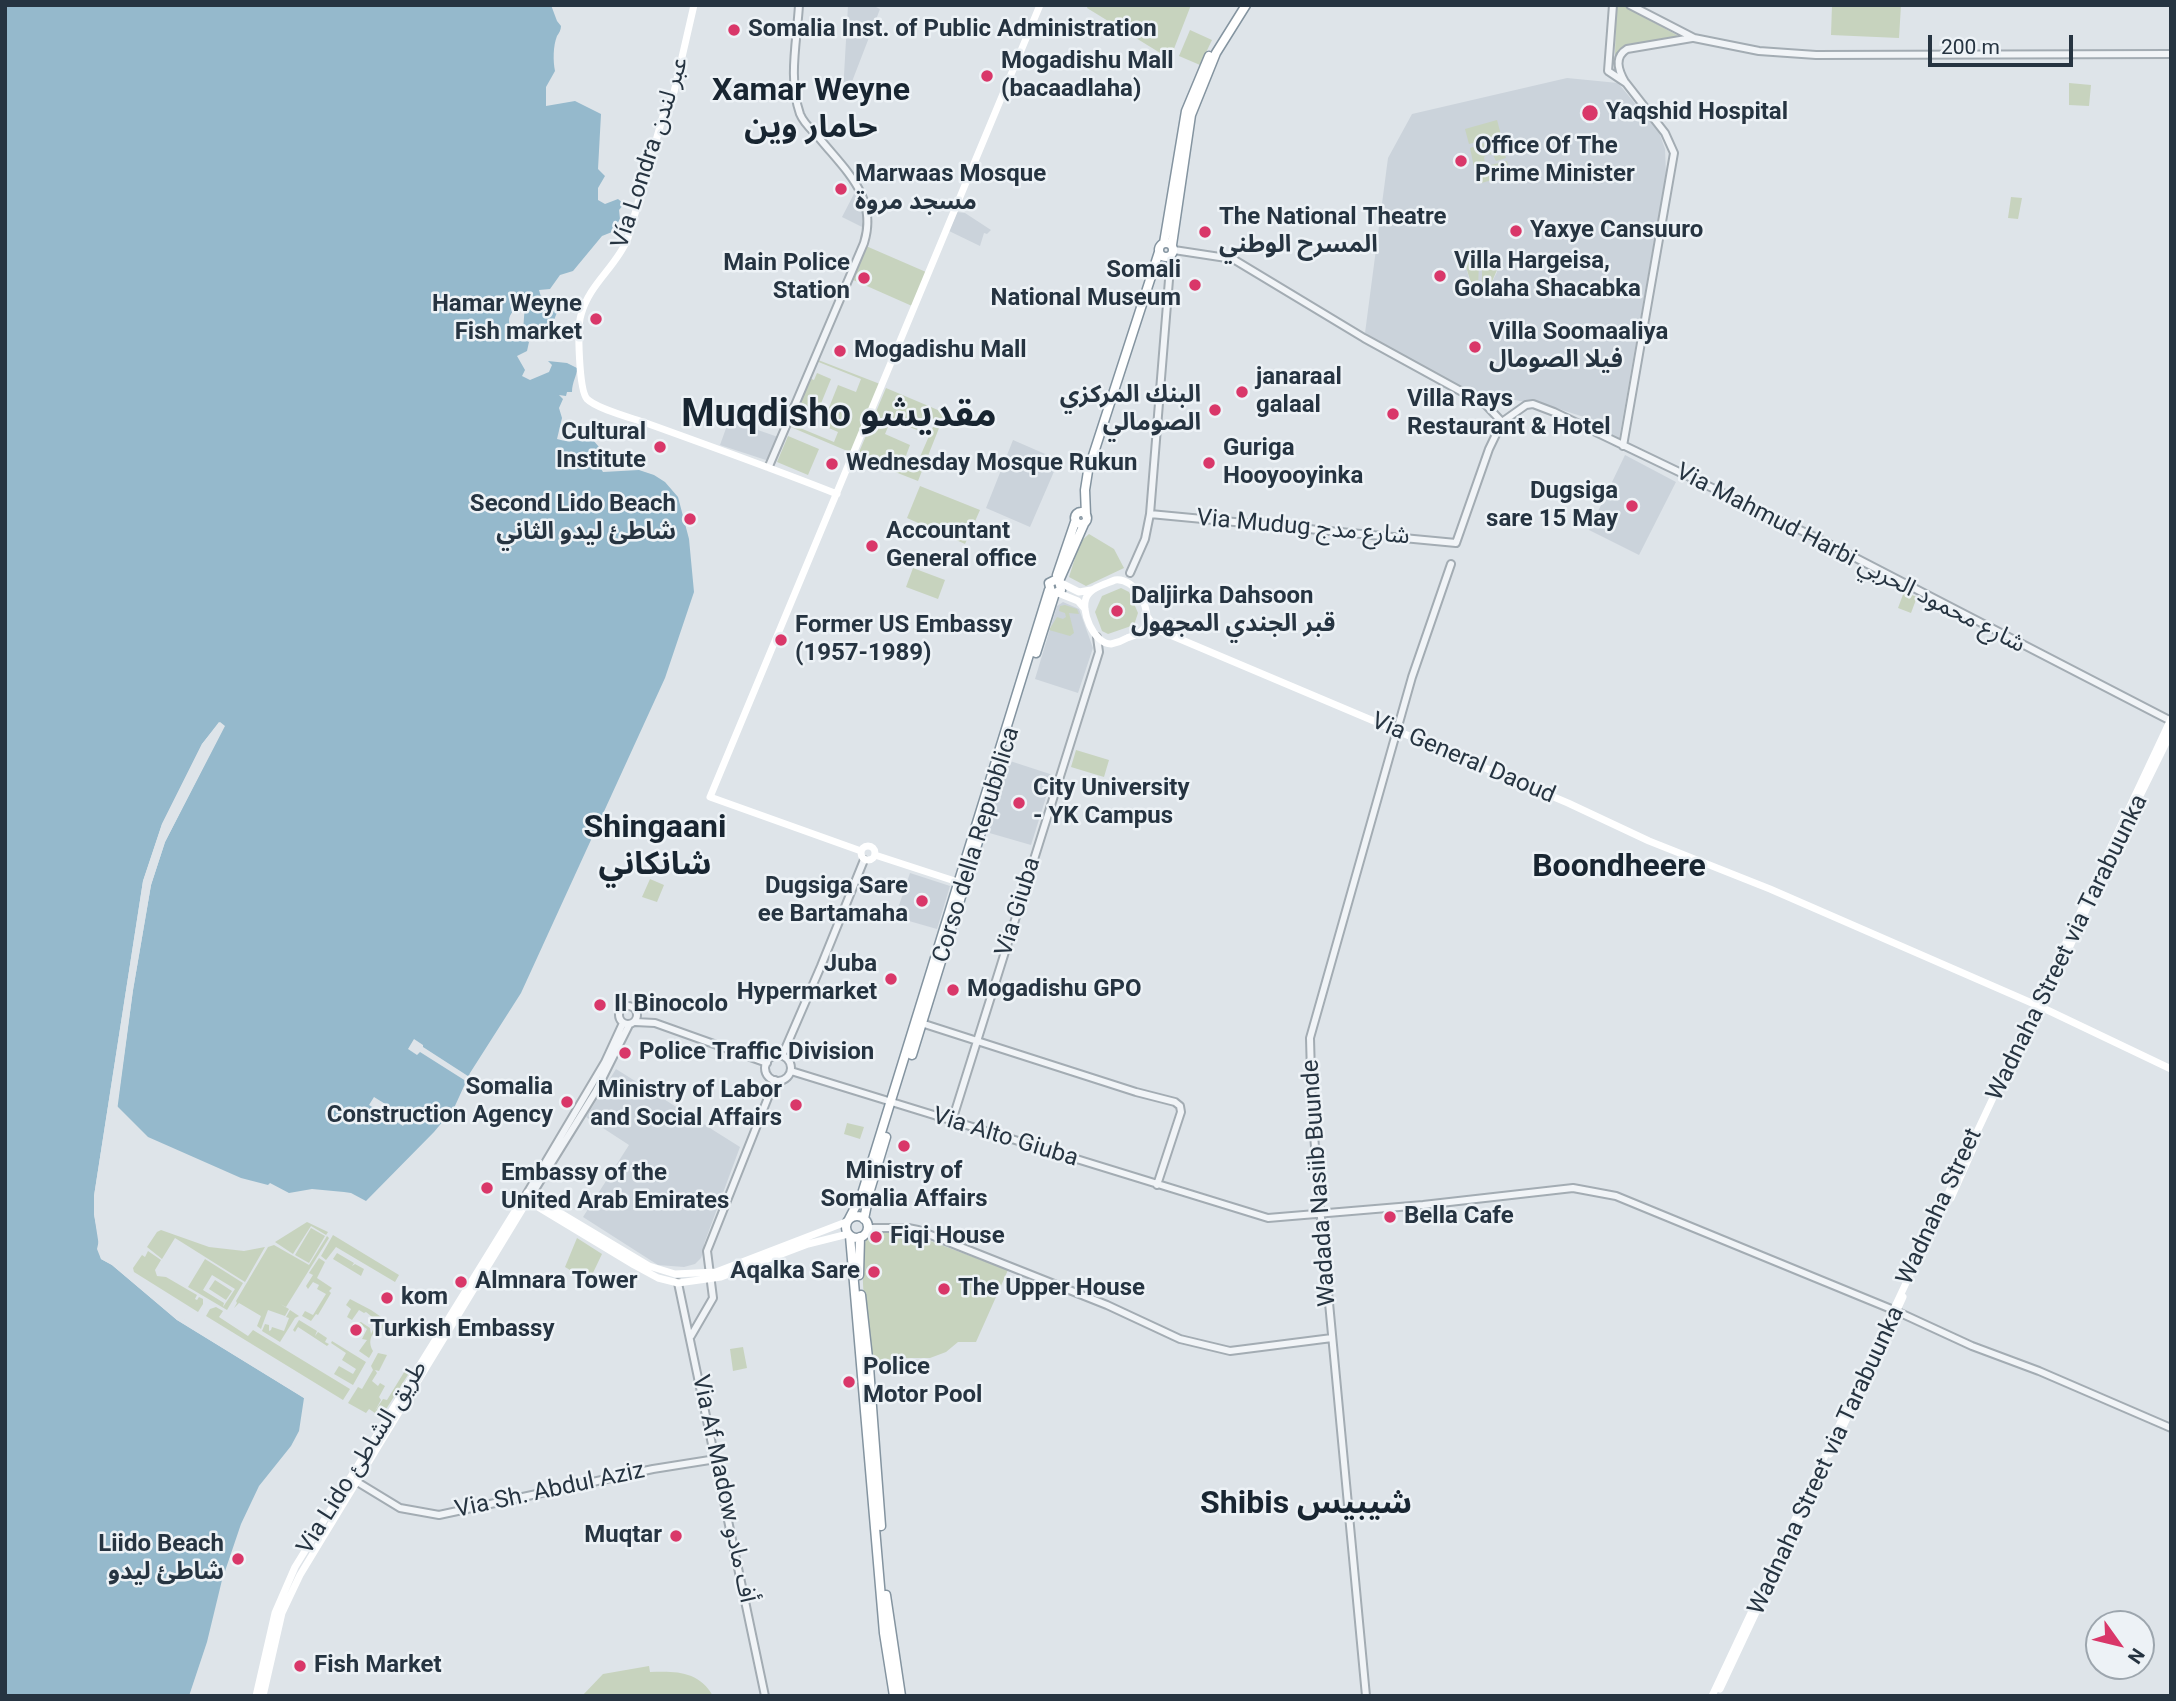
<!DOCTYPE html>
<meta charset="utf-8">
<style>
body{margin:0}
#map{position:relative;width:2176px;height:1701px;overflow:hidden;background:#dee4e9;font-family:Roboto,sans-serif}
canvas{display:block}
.frame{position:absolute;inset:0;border:7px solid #263441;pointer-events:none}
.north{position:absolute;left:2085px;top:1610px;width:70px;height:70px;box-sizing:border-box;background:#edf2f6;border:2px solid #9da6ae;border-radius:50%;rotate:124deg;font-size:19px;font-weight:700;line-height:28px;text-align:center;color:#263441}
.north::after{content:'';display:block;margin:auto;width:24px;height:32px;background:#d93769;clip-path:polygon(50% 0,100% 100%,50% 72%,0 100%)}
.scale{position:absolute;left:1928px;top:35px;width:145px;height:32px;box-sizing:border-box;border:4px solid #263441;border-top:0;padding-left:9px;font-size:21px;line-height:24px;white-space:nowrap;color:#263441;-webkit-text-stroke:5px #edf2f6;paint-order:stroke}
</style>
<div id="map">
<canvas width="2176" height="1701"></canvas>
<div class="frame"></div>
<div class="north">N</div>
<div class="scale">200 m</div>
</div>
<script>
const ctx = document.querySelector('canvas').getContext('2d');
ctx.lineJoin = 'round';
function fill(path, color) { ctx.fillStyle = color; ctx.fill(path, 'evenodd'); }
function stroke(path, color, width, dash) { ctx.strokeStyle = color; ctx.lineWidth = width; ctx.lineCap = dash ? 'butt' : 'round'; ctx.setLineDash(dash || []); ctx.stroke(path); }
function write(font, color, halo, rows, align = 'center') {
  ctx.font = font + ' Roboto,"Noto Sans Arabic",sans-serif'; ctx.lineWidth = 5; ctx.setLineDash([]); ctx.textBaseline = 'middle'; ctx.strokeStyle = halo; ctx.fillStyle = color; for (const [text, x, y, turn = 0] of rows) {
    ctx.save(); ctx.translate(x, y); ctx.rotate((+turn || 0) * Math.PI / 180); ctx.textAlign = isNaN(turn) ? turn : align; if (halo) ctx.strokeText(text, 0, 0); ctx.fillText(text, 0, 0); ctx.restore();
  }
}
fill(new Path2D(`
 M848,5H872L880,9L848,92L843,93Z
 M1567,78L1618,83L1659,132L1665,149L1666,174L1619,439L1584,417L1556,408L1474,392L1446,382L1365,333L1388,158L1412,114ZM1464,260L1478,261L1476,296H1474ZM1494,262L1497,272L1489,288L1481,294V289Z
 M856,190L866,212L864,228L842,217Z
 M957,212L965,213L991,230L987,234L984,233L980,246L949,231Z
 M729,420L778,437L769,461L720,445Z
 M1013,440L1059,460L1030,527L986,508Z
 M1625,455L1676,482L1639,555L1589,530Z
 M1063,602L1079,609L1093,648L1078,693L1035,679L1057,606Z
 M1007,760L1053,775L1031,845L986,832Z
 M910,873L950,886L937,929L895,917Z
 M616,1069L740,1147L704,1244V1250L701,1258L695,1264L684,1267L658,1265L583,1217L629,1145L586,1117Z`), '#cbd3db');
fill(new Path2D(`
 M1088,5H1191L1170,59L1087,8Z
 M1616,5H1622L1684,39L1628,44L1622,47L1615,57Z
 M1832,5H1901L1899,38L1831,35Z
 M1190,30L1212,40L1200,65L1179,56Z
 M2069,83L2091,85L2089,106L2069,105Z
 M1497,120L1501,135L1469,144L1465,129Z
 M1501,138L1506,158L1496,161L1493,155L1489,154L1487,142Z
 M1484,143L1487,154L1484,157L1485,164L1474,167L1470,148Z
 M1507,161L1510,175L1494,179L1491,165Z
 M1488,165L1492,180L1478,184L1475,169Z
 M2011,197L2022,198L2018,219L2008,218Z
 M866,246L926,272L912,306L851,279Z
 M1464,260H1479L1478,290L1475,297Z
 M1490,260L1494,262L1497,270L1487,293L1482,295V261Z
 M813,358L880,384L852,453L786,425ZM816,361L861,379L856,392L838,385L822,425L838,432L834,442L788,423L794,407L802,410L799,417L813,423L831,379L817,373L814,380L809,378Z
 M886,388L945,413L918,481L857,457ZM923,415L936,420L916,466L904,461L910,445L885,434L891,420L917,430Z
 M788,436L819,449L808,475L777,462Z
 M920,486L980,510L965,544L907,518Z
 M1089,534L1114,549L1124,568L1086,586L1069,577L1080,542Z
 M913,568L945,580L938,599L906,587Z
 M1121,588L1129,592L1138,613L1134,625L1108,634L1102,631L1095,612L1102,596Z
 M1904,592L1917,597L1911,613L1898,608Z
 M1065,605L1077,609L1079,614L1069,613L1074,633L1070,636L1049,630L1057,617L1063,619L1066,617L1065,613L1059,611L1060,606Z
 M1076,750L1109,760L1104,777L1071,767Z
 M650,879L664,885L657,902L642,897Z
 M847,1123L864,1127L860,1139L844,1134Z
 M307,1222L328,1232L326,1235L311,1226L293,1254L275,1242Z
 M311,1228L325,1236L309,1263L295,1255Z
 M161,1230L209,1247L244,1251L265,1247L245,1282L175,1238L162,1259L147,1247L157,1232Z
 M901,1230L1008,1270L976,1342H958L946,1352L930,1358H901L872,1364C869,1333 854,1255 870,1231Z
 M333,1235L399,1275L395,1282L336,1247L326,1260L321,1256Z
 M327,1236L329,1238L286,1307L280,1304L289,1309L285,1316L268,1310L261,1329L257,1326L261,1316L239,1303L234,1308L237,1303L236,1301L268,1247L274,1245L309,1265Z
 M577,1238L602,1254L591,1277L577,1270L575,1273L565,1267Z
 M148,1251L161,1260L155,1270L157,1276L166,1277L197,1295L195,1299L197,1300L199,1297L203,1299V1304L198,1312L134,1272L133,1268L142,1255L145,1257Z
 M337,1253L354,1263L352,1266L355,1264L364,1269L361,1276L333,1259Z
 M319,1258L325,1262L317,1278L332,1288L329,1291L331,1293L318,1315L316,1314L311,1321L302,1316L305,1311L313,1315L326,1294L317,1289L319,1285L313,1282L308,1289L306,1286L313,1275L309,1273Z
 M205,1259L243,1283L227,1310L188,1287ZM212,1275L235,1289L223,1307L224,1303L203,1290Z
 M215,1280L232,1291L226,1300L209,1289Z
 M350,1299L371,1310L390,1323L386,1330H378C370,1334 368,1343 373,1351L369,1358L359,1351L367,1340L362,1339L367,1329L358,1323L361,1322L370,1328L371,1334L377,1321L366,1312L364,1313L359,1310L352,1320L347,1317L351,1309L346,1305Z
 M216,1307L223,1311L219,1317L248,1336L253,1330L350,1389L343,1400L206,1316L210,1309Z
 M290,1310L299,1316L295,1318L280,1342L262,1331L265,1324L269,1325V1331L271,1330L272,1327L284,1331L289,1318L286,1317Z
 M299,1320L317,1331L315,1336L318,1332L327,1338L325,1342L329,1344L327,1346L298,1327L295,1332L293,1330Z
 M332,1341L366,1362L353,1385L334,1374L339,1366L353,1374L356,1369L342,1360L346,1353L331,1343Z
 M743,1347L747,1368L733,1371L730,1349Z
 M378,1353L387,1355L379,1371L375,1370L377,1373L372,1381L378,1386L380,1383L385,1386L379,1397L381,1400L375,1411L383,1399L387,1400L406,1369L405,1366L411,1370L381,1417L369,1409L366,1413L348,1403L358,1387L362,1389L373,1370L371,1366Z
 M649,1666L650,1672C676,1671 699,1671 713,1696H582L603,1674Z`), '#c7d3be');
fill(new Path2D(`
 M5,5H551L557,21L561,26C561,30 559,33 557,36C553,46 553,61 555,71L546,87V106L575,101L601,114L598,169L605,176L598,188V200L605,204L618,199L624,204L619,210L620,219L612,232L602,236L573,271L560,275L550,289L539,290L542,300L559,307L551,328L534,335L523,331L525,304L522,302C518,306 512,311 510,316C505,327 520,339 529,342L527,351L517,356L525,370L522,376L530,380L549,372L552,365L548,361L567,363L577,368C577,376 572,382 572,392H567L566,396L559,395L563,399L559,408L562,418L557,439C568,443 581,439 593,440L605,454L600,467L603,472L639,470L654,475L665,482L678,497L689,539L694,592L665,678L521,993L470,1073L454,1108L434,1132L366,1201L351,1193L344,1192L312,1189L289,1193L270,1183L268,1185L241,1178L148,1137L117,1106L133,990L151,885L165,842L224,726L219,722L202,744L162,824L143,881L94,1196V1214L101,1259L112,1265L177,1320L304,1398L299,1431L291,1446L259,1486L241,1524L222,1580L207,1642L189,1696H5Z`), '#95b9cc');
fill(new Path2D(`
 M220,722L225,726L165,842L151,885L133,990L117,1111L114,1106L130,990L148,884L162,840L213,739L205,746L165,826L147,882L98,1197L97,1214L103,1240L101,1249L104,1256L114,1262L180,1317L305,1395L304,1398L177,1320L112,1265L101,1259L97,1249L99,1240L94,1214V1196L143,881L162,824L202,744Z
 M414,1039L423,1045V1047L471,1078L469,1083L420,1052L417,1055L408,1049Z
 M374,1097L408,1118L403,1126L369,1105Z`), '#dee4e9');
const tertiary = new Path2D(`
 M1613,5L1608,71L1626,83L1665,133L1674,153L1623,446
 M1630,5L1694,38L1759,51L1816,55L2171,54
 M1625,82C1618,70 1614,57 1627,49L1692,38
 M1174,250L1233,259L1364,338L1486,405L1502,422
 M769,466L864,243C878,198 847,172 820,139C813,131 804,124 800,114C788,80 797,40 799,5
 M1150,514L1456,543L1489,449L1502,422L1526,405L1533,404L1554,412L1823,541L2171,721
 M1130,573L1145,539L1150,514L1171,255
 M619 1015a9 9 0 1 1 18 0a9 9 0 1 1-18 0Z
 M635,1022L655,1023L767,1063
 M918,1022L1136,1092L1175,1102L1180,1106L1181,1112L1157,1185
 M765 1068a13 13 0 1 1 26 0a13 13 0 1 1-26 0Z
 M782,1056L821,966L864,860
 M791,1071L1268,1218L1423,1205L1573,1188L1616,1196L1896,1311L1972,1346L2039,1371L2171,1428
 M952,1121L1099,652L1097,637
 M526,1195L605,1062L623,1023
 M529,1199L596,1091L629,1025
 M868,1228H908L918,1230L1107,1305L1180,1339L1230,1351L1332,1338
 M678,1283L765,1696
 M691,1336L713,1298L707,1251L775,1080
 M354,1480L400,1508L439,1515L653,1469L716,1459
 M1366,1696L1320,1207L1312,1111L1310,1038L1412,677L1451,564`);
const trunk = new Path2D(`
 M1159 250a7 7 0 1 1 14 0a7 7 0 1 1-14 0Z
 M1164,243L1186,111L1209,56
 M1172,245L1191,115L1216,53L1246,5
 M1075 518a6 6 0 1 1 12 0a6 6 0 1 1-12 0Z
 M1086,515L1085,490L1088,471L1159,252
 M1057,575L1075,522
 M1059,581L1055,580L1049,583L1051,592L1055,593L1061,590L1059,581L1084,524
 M1036,653L1055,593
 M912,1055L990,803
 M846 1227a11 11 0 1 1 22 0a11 11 0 1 1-22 0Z
 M849,1219L862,1194L1049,590
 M864,1219L870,1190L886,1137
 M850,1236L884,1633L894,1696
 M859,1275L860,1237
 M861,1295L869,1367L881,1526
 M886,1595L901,1696`);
stroke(tertiary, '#a3acb3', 10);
stroke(trunk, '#8494a0', 11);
stroke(tertiary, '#f1f4f7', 6);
stroke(new Path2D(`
 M694,5L674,92L663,116L628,238C617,266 589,284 581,315C577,327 579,390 587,399C597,409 632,418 646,423C710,446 774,469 837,494
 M1115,580C1136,577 1153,612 1145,627C1141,634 1133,636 1127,638C1122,641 1116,643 1111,644C1094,644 1079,610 1087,596C1092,587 1106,584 1115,580Z
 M1061,583L1079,592L1091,590
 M1058,593L1078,601L1085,609
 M1147,616L1156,629L1568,803L1649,841L1770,889L2041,1007L2171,1069
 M861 853a7 7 0 1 1 14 0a7 7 0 1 1-14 0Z
 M861,851L710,797L1040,5
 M875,855L964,884
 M2007,1077L2071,944L2105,867L2171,733
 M527,1193L649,1266L675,1274L716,1272L846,1222
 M1951,1198L1976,1142
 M1882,1343L1903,1297
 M1830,1454L1858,1395
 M1720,1689L1806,1506
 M256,1696L275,1613L295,1567L523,1198L634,1265L658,1278L678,1283L721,1277L808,1244L848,1234
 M263,1696L282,1613L300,1575L528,1200
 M1712,1696L2171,719`), '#fff', 7);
stroke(trunk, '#fff', 8);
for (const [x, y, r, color] of [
 [734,30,7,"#d93769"],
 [987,76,7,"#d93769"],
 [1590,113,9,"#d93769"],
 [1461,161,7,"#d93769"],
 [841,189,7,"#d93769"],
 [1516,231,7,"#d93769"],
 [1205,232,7,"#d93769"],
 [1440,276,7,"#d93769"],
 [864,278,7,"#d93769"],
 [1195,285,7,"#d93769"],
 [596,319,7,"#d93769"],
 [1475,347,7,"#d93769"],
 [840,351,7,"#d93769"],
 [1242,392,7,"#d93769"],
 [1215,410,7,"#d93769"],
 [1393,414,7,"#d93769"],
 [660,447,7,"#d93769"],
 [1209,463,7,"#d93769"],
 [832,464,7,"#d93769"],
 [1632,506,7,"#d93769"],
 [690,519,7,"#d93769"],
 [872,546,7,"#d93769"],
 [1117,611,7,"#d93769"],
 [781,640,7,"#d93769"],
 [1019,803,7,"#d93769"],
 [922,901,7,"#d93769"],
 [891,979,7,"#d93769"],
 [953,990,7,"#d93769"],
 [600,1005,7,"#d93769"],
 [625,1053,7,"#d93769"],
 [567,1102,7,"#d93769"],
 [796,1105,7,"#d93769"],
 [904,1146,7,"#d93769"],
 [487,1188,7,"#d93769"],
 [1390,1217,7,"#d93769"],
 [876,1237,7,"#d93769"],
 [874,1272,7,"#d93769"],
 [461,1282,7,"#d93769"],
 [944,1289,7,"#d93769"],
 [387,1298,7,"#d93769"],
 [356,1330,7,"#d93769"],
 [849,1382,7,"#d93769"],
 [676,1536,7,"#d93769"],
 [238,1559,7,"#d93769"],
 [300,1666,7,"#d93769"]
]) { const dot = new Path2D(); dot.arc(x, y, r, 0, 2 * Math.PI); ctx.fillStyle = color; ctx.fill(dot); stroke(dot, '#edf2f6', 2.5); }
write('bold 24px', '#263441', '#edf2f6', [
 ["Somalia Inst. of Public Administration",748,30],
 ["Mogadishu Mall",1001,62],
 ["(bacaadlaha)",1001,90],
 ["Yaqshid Hospital",1606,113],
 ["Office Of The",1475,147],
 ["Prime Minister",1475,175],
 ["Marwaas Mosque",855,175],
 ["مسجد مروة",855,203],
 ["The National Theatre",1219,218],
 ["المسرح الوطني",1219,246],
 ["Yaxye Cansuuro",1530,231],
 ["Villa Hargeisa,",1454,262],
 ["Golaha Shacabka",1454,290],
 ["Main Police",850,264,"right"],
 ["Station",850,292,"right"],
 ["Somali",1181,271,"right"],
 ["National Museum",1181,299,"right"],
 ["Hamar Weyne",582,305,"right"],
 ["Fish market",582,333,"right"],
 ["Villa Soomaaliya",1489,333],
 ["فيلا الصومال",1489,361],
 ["Mogadishu Mall",854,351],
 ["janaraal",1256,378],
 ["galaal",1256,406],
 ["البنك المركزي",1201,396,"right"],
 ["الصومالي",1201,424,"right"],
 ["Villa Rays",1407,400],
 ["Restaurant & Hotel",1407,428],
 ["Cultural",646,433,"right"],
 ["Institute",646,461,"right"],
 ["Guriga",1223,449],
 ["Hooyooyinka",1223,477],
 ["Wednesday Mosque Rukun",846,464],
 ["Dugsiga",1618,492,"right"],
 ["sare 15 May",1618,520,"right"],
 ["Second Lido Beach",676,505,"right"],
 ["شاطئ ليدو الثاني",676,533,"right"],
 ["Accountant",886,532],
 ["General office",886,560],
 ["Daljirka Dahsoon",1131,597],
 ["قبر الجندي المجهول",1131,625],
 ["Former US Embassy",795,626],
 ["(1957-1989)",795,654],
 ["City University",1033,789],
 ["- YK Campus",1033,817],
 ["Dugsiga Sare",908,887,"right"],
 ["ee Bartamaha",908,915,"right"],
 ["Juba",877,965,"right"],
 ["Hypermarket",877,993,"right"],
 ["Mogadishu GPO",967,990],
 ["Il Binocolo",614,1005],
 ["Police Traffic Division",639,1053],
 ["Somalia",553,1088,"right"],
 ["Construction Agency",553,1116,"right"],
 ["Ministry of Labor",782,1091,"right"],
 ["and Social Affairs",782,1119,"right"],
 ["Ministry of",904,1172,"center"],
 ["Somalia Affairs",904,1200,"center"],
 ["Embassy of the",501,1174],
 ["United Arab Emirates",501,1202],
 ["Bella Cafe",1404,1217],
 ["Fiqi House",890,1237],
 ["Aqalka Sare",860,1272,"right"],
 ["Almnara Tower",475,1282],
 ["The Upper House",958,1289],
 ["kom",401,1298],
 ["Turkish Embassy",370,1330],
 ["Police",863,1368],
 ["Motor Pool",863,1396],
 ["Muqtar",662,1536,"right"],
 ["Liido Beach",224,1545,"right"],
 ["شاطئ ليدو",224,1573,"right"],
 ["Fish Market",314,1666]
], 'left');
write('24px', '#263441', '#edf2f6', [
 ["Vía Londra عبر لندن",651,153,-72],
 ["Via Mudug شارع مدج",1303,528,5],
 ["Via Mahmud Harbi شارع محمود الحربي",1850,559,27],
 ["Via General Daoud",1463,759,23],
 ["Corso della Repubblica",977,845,-73],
 ["Via Giuba",1019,907,-73],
 ["Wadnaha Street via Tarabuunka",2068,948,-64],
 ["Via Alto Giuba",1005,1138,17],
 ["Wadada Nasiib Buunde",1320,1183,-94],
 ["Wadnaha Street",1940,1207,-65],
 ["Via Lido طريق الشاطئ",363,1458,-58],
 ["Wadnaha Street via Tarabuunka",1827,1461,-65],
 ["Via Af Madow أف مادو",723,1489,78],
 ["Via Sh. Abdul Aziz",550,1491,-12]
]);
write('bold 32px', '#182531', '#edf2f6', [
 ["Xamar Weyne",811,92],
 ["حامار وين",811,129],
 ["Shingaani",655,829],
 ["شانكاني",655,866],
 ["Boondheere",1619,868],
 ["Shibis شيبيس",1306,1505]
]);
write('bold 38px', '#182531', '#edf2f6', [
 ["Muqdisho مقديشو",839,416]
]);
</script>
